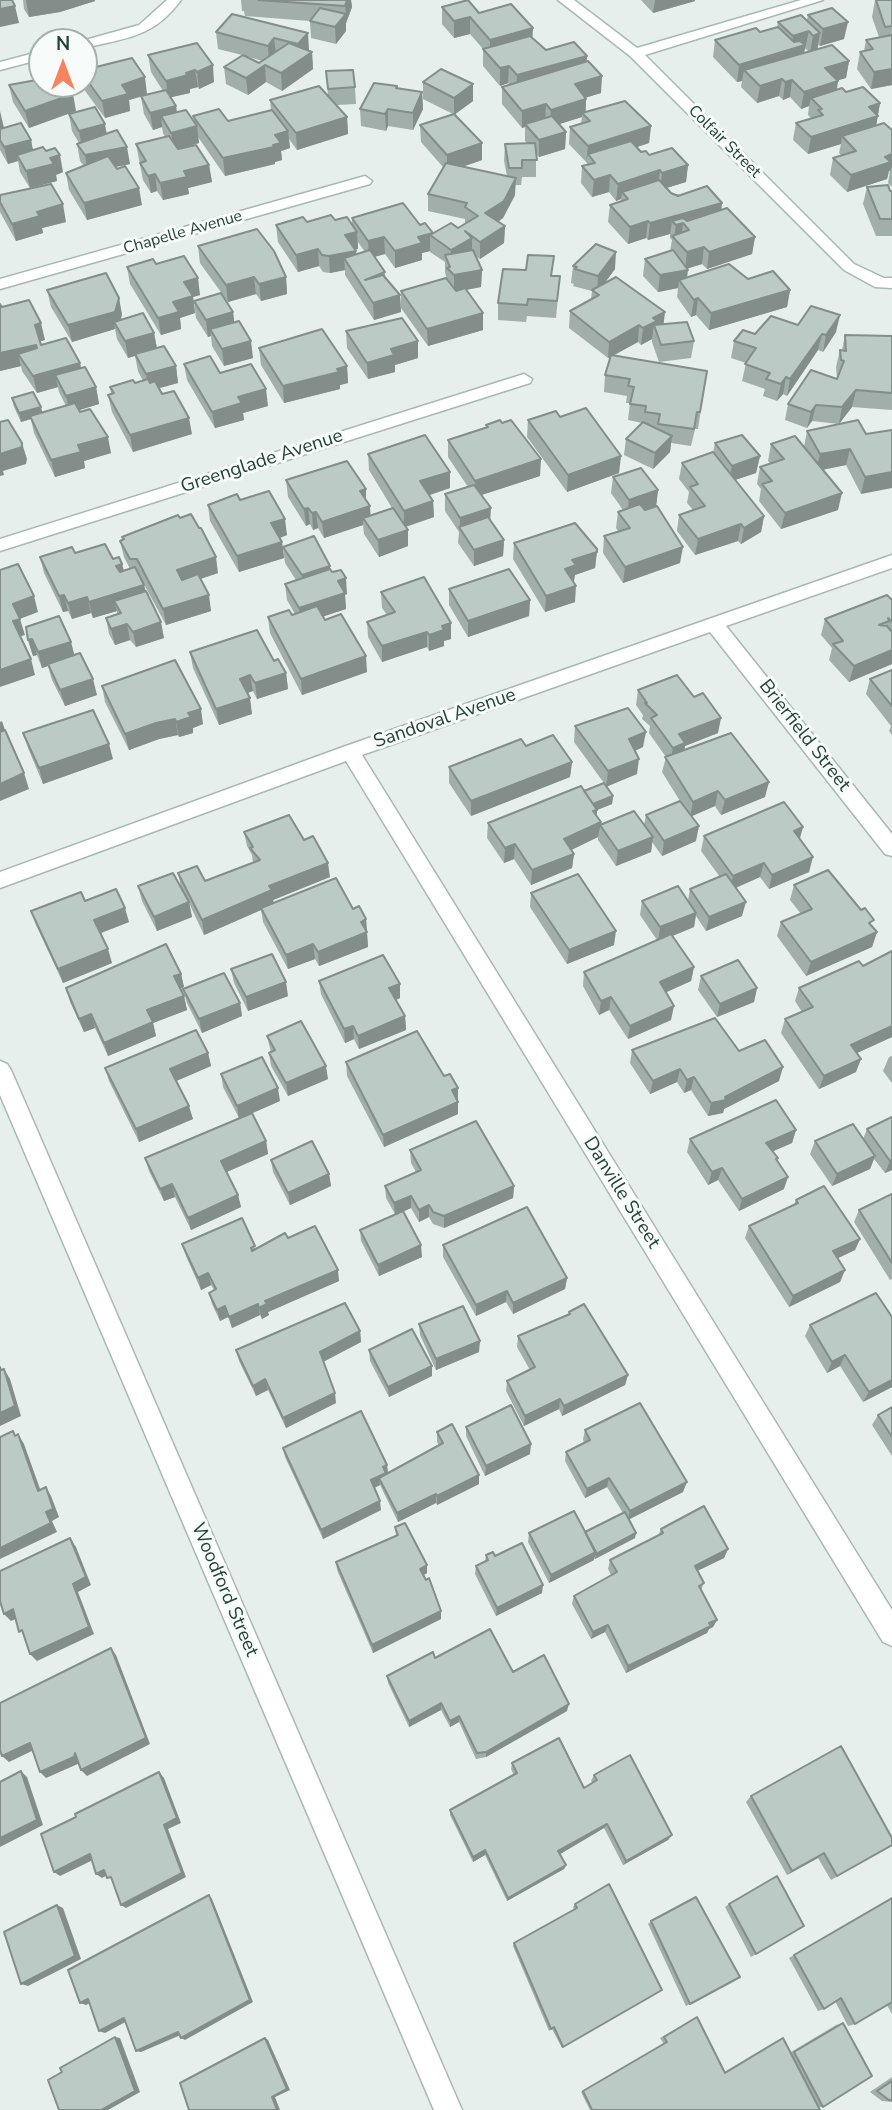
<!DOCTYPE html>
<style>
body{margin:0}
#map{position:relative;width:892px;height:2110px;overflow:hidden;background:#e6efeb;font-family:"Nunito Sans",sans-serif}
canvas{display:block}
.north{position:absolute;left:28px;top:28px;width:70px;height:70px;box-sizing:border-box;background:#f7fbf9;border:2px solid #a3b1ad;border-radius:50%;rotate:0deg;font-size:19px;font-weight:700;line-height:28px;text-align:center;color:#24423a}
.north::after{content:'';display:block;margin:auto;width:24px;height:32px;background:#f4845f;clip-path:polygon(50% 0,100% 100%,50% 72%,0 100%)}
</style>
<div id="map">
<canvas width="892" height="2110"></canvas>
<div class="north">N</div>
</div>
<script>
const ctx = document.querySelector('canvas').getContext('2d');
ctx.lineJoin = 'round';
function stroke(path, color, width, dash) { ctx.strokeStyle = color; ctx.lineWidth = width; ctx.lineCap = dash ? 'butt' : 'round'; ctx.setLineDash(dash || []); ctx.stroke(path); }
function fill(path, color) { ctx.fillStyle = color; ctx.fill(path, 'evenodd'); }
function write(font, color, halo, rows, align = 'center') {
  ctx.font = font + ' "Nunito Sans",sans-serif'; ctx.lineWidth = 6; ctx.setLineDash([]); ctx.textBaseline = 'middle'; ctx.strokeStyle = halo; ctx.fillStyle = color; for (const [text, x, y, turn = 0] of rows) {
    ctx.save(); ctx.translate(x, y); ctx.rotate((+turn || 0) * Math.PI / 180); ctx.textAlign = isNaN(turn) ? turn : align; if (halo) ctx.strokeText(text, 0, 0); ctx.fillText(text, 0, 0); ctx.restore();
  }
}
const minor = new Path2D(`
 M167,0H181C153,38 126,38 84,48V42H78L139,25Z
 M558,0H574L637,48L801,0H823L645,55L854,264L884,278H892V288L875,287L844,270L630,56Z
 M42,51V59L0,70V62Z
 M365,176L372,181L370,184L0,289V279Z
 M524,374L532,379L530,383L0,551V539Z
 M892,555V568L726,626L892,834V856L885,854L710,632L362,755L892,1610V1646L883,1642L346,761L0,888V872L343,747Z
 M0,1061L7,1064L11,1070L462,2110H434L0,1095Z`);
stroke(minor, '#a8b8b2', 3);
fill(minor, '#fff');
fill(new Path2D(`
 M23,0H95V1L60,12L29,17L24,9Z
 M241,0H351L352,7L346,23V31L336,44L311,38L310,21L245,16L244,11H242Z
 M641,0H695V1L653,13Z
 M875,0H892V85L871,89L857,69L860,52L864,51L866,40L879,37L872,17Z
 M442,7L479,13L533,39L546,50L586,62L601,93L585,98L586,99V112L651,126L649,143L637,147L641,152L688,165L686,182L666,188L671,193L722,203L721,210L755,237L752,254L707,269L702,264L687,269V277L748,279L790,290L787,307L709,330L696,315L691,317L677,297L678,288L658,292L643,276L645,259L670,251L672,240L670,238V234L648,240L646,238L628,244L608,222L610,205L621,201V199L616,201L609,192L592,197L581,183L582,166L587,165V163L569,144L570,127L581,123L582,117L559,124L566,132L565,149L539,157L536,154V177H522L521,185H515V195L503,218L498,222L505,226L504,243L480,259L476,256L482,270L481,287L466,290L483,330L428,346L401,308V291L447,280L445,272V262L430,252V251L422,253V260L395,268L385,254L375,257L385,272V277L400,295L401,312L374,320L345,275V270L330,273L323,272L319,266L298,272L278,242L276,225L335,220L352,224V218L420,225L433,233L458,228L465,224V219L428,211V194L443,167L421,142L420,125L453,114L423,99V82L473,84V101L455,114L482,160L462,167L507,176L504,161L505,144L527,143L525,141V127L522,128L502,104V87L510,85L508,83L500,86L483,66V49L470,34L454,38L442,24ZM358,242L365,252L356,255L355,249H358Z
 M232,14L309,50H308L312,52L313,69L282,91L266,82L248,95L226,84L224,67L242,55L218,49L216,32ZM246,56L262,61L259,63Z
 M808,15L844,39L820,46L818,45V49L849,61L846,78L838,80L837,90L846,92L880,103L876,125L892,130V187L888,183L890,171H889L887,179L847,192L830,175L833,158L841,155L839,153L841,144L808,154L793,140L796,123L811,118L808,115L809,106L801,109L790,97L783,100L779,96L757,103L741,87L742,81L737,82L713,57L715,40L760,32L777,27L778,22L807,20ZM804,49H806L809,52L803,53Z
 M197,43L214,82L199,89L198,87L190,89V93L171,97L176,106L177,112L194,122L193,116L228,121L271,110L270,100L328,96L326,71L355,87L356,104L337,105L347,117L348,134L297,150L289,139L290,148L281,151L282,160L275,162V164L225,176L198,137L199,143L178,149L209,165L212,182L188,188L189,194L163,200L157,191L151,193L143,180L136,144L165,137L163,133L162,127L153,130L144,114L141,97L129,100L130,111L105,118L83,88L82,84H84V70L147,94L163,91L151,72L148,55Z
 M9,85L76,111L29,128L13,102Z
 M397,89L422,92L423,109L413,130L388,126L386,131L361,126L360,109Z
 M69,114L107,134L130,164L116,167L142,205L87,220L69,190L66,173L84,166L80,161L77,144L79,143L72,131Z
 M0,129L31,140L33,150L46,151L63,172L56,175L57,181L30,188L20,172L18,161L8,164L0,150Z
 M867,187L892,191V236H876L863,204Z
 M0,195L66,222L42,228L43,233L16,241L0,212Z
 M198,246L286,277L287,294L261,301L256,294L228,302L200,263Z
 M156,264L200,295L193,297L195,313L180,318L181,329L161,335L130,284L127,267Z
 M573,266L615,269L604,284L664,324L694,341L691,358L659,362L652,342V339L641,345L638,342L613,356L707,371L698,429H695L691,446L671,443L670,452L653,469L624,455L626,439L642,423L628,420L630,403H626L627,396L604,392L605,375L611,357L608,358L569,328L570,311L591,300L592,291L573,286L574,284L571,283Z
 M552,276H560L556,318L527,316L526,322L498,320V303Z
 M47,290L122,314L121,320L154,333L157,348L176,366L178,383L159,388L192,434L133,452L112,412L108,395L111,394L110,387L143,381L138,371L135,356L128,358L117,339L115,329L72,342L51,307Z
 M194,301L233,312L234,322L253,358L224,366L212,346L211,336L208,337L196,318Z
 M0,304L2,307L45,340L40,341L41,345L80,363L81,368L96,387L99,404L79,410L111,453L84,461L85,468L55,477L34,433L31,419L21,422L14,407L12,398L42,413L66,406L59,392L58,387L37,393L22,371L21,366L0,371Z
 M798,325L836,332L823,352L818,350L787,396L783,394L777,401L763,396L765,389L742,381L746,363L731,358L734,341L755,334Z
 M346,331L418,341V358L395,365V372L368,379L347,348Z
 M845,335L892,336V410L852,407L839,424L812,421L807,428L785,420L788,404L837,379L836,367L840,350H842Z
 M259,348L347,366L348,383L340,385V389L284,403L261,365Z
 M184,364L220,373L268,406L243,413L244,420L215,428L187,380Z
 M528,420L619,473L567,492L527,437Z
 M486,425L540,476L482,495L490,520L504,540L503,556L474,566L458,543L459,532L445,511V494L468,487L448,457V440L486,428Z
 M892,430L861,494L846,465L822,470L838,510L781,529L759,501L761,489L757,484L760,467L771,464L768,461L771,444L804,447L807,431L866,434Z
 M715,443L760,456L756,473L735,480L764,516L761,532L741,544L738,541L695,555L677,531L679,515L693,510L687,503L689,492L679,479L682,463L713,453Z
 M368,454L450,488L429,495L433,501L434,517L406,527L408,546L379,557L364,534L363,525L324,538L318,528L313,530L310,524L306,526L288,497L286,480L366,489V500L370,506V515L392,508L369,470Z
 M613,477L658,490L656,507L680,563L623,583L603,553L604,536L619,532L616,528L618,512L623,510L611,493Z
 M208,505L287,535L280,538L282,542L284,558L239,572L210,521Z
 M122,537L218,573L200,579L211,611L166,625L139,575L144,585L146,591L164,638L136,647L130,640L115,645L109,634L106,618L117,614V611L93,618L91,613L72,619L68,611L63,612L44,573L40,557L75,553L113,559L122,564L124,571L130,569L124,557L120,541L123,540Z
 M514,543L597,549L595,568L575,575L573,582L575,602L545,612L513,559Z
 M283,547L330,569L347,594L345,595L346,609L323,616L367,672L302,695L270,633L268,617L295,614L287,600L285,584L296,580L285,563Z
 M449,589L530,600L529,616L468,637L449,605Z
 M381,592L451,639L444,641V646L429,651L427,647L382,662L368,637L367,622L387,615L382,608Z
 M892,600V664L849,682L829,660L832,648L821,635L825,619Z
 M28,640L74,655L97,695L65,706L52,680L48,666L42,668L37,655L33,656Z
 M190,652L274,661L286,673L288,689L257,699L253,691L247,693L252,714L219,725L193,668Z
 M892,670V735L889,731L891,726L866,694L870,679Z
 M102,686L203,724L193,728V733L179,737L178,735L159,739L129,750L105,702Z
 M638,690L718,733L685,746L684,750L765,797L721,815L715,806L691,816L696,841L662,856L652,842L651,852L616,866L598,840V837L571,850L574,854L572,868L531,885L514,859L504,863L487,838L488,823L604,783L574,742L575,726L643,747L635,751L637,774L606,786L613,796L612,804L597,810V816L600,825H644L646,815L680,801L662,772L666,757L649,733L650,726L642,719L643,715L636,705Z
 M23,733L113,759L43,784L28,748Z
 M526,746L572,762L570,777L471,816L449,783V767Z
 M244,832L304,840L330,877L273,900L274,902L353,909L366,919L368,947L319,966L315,959L288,969L263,922L261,910L204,935L189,903L192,917L157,931L142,901L138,886L181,887L178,873L205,881L253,863L252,855L247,846Z
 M704,836L800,840L809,872L769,889L760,877L736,888L742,916L706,931L696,916L694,927L672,936L694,967L691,981L666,992L671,1020L628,1039L609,1010L599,1015L583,986L584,972L657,940L640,915L642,901L688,900L690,889L720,877L701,851Z
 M794,885L872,926L877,932L872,947L806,976L777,936L781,922L801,914L790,900Z
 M531,893L614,945L567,964L530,907Z
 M85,901L129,922L101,933L112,963L63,983L36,925L31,911Z
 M892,951V1037L857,1053L856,1072L819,1089L781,1033L785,1019L802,1012L795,1001L799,988L863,966Z
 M231,969L288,996L248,1011L234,983Z
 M181,974L184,987L180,989L184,996L187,1010L153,1023L156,1036L108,1056L95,1028L84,1032L70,1002L66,988Z
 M701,976L757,988L754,1002L717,1017L698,990Z
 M319,981L400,984V998L396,1000L405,1016L406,1030L359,1049L354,1039L345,1043L321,994Z
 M183,989L240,1003L242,1016L202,1033L187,1003Z
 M267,1036L328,1079L288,1096L271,1066L269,1053L271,1052Z
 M632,1050L739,1051L779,1081L724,1109L723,1113L708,1116L691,1090L684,1093L677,1082L650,1094L630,1063Z
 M208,1053L211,1066L176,1081L193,1119L139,1142L109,1081L105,1068Z
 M892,1056V1083L883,1071L889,1057Z
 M346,1062L458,1100V1114L384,1147L347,1076Z
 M221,1074L280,1101L252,1113L266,1141L268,1154L227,1172L238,1195L241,1207L191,1230L175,1197L164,1201L149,1171L145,1158L239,1118L223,1087Z
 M892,1117V1170L885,1173L874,1159L870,1169L832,1186L810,1154L815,1141L863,1139L867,1129Z
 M796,1130L792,1143L773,1151L777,1161L784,1189L739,1211L718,1180L708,1185L687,1152L690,1139Z
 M410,1150L514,1186L513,1198L444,1228L433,1224L429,1217L419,1222L411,1208L403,1212L422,1257L379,1276L361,1241L360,1230L395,1214L386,1198L385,1186L416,1172L411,1163Z
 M271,1160L329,1174L331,1186L290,1205L273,1172Z
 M892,1194V1279L890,1280L854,1222L859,1210Z
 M796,1200L860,1239L855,1250L837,1258L845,1270L840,1282L789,1307L745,1238L749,1226L794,1205Z
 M288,1238L339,1281L268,1312L269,1315L262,1319L260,1315L232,1328L228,1317L220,1321L212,1304L209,1293L214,1290L211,1285L201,1290L186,1256L182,1244L256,1248Z
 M443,1245L567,1278L565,1289L513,1314L506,1302L476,1316L443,1257Z
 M569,1312L628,1375L625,1385L562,1416L559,1409L524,1426L506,1391L507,1381L530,1370L517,1347L518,1336L568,1315Z
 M419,1324L479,1352L436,1370L420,1335Z
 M810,1325L892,1387L863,1402L840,1366L827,1373L805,1336Z
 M360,1331L361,1342L323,1362L336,1403L286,1428L268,1390L256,1396L239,1361L236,1350Z
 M369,1350L432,1366V1376L389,1397L370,1361Z
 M892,1407V1456L872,1425L878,1415Z
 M466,1427L530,1454L485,1476L466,1436Z
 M585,1430L683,1492L629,1519L635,1538L595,1559L594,1557V1560L549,1583L528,1542L529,1533L585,1532L623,1513L607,1487L585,1498L565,1461L566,1452L584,1443L583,1439Z
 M437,1432L479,1475V1484L437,1505L436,1503L398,1522L380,1485L374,1488L381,1510L323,1539L285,1457L283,1448L387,1465L388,1473L439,1445L437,1442Z
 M395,1527L427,1573L423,1575L441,1619L373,1653L337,1570L336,1562L396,1536Z
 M661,1529L728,1549L724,1558L697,1571L704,1583L701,1590L717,1620L713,1627L709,1629L707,1633L626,1673L605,1632L591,1639L572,1604L574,1596L611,1575L608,1569L610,1560L658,1536Z
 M486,1555L495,1556L542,1593L496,1616L475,1574L476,1566L485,1562Z
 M435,1658L513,1672L567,1711L486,1757L476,1759L459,1722L450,1727L441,1710L409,1727L388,1683L387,1676Z
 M512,1763L584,1788L593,1783L591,1781L594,1775L672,1835L668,1840L623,1865L604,1828L560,1854L566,1865L564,1869L507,1901L485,1855L473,1862L450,1815V1810L514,1775L511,1769Z
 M751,1796L892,1845L831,1880L818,1858L787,1875L746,1802Z
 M892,1898V2014L887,2005L855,2024L848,2026L835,2001L824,2009L818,2011L789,1958Z
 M575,1904L662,1990L562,2048L552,2029L549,2031L513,1946L514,1943L574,1909L573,1907Z
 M729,1904L804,1926L751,1957L725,1907Z
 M651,1921L740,1977L686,2006L648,1924Z
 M693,2019L724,2072L778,2040L783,2038L791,2052L836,2025L843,2023L823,2107H819L820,2110H590L581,2092L664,2044L660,2038Z
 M892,2077V2102L882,2101L870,2092Z`), '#a1aea9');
fill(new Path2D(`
 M26,0H95V1L60,12L29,17Z
 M347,0H351L352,7L346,23V31L336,44L335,27L346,14L345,6Z
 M655,0H695V1L653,13Z
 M15,6L19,23L0,27V9Z
 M470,17V34L454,38V21Z
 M848,22L844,39L820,46L823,29Z
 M533,28L532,45L490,57V40Z
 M809,31L802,62L744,70L742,81L737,82L739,65L791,50L793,36Z
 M308,33L309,50L300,60L312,52L313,69L282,91L281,73L299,61L298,44Z
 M820,33L817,50L810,53L813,36Z
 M274,38L276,55L269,63L268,46Z
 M587,56L586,73L516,92L517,75Z
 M849,61L846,78L822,85L825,68Z
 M213,65L214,82L199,89L197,72Z
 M265,65L266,82L248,95L246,78Z
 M509,66L508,83L500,86V68Z
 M892,69V85L871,89L874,72Z
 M195,70L198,87L190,89V93L168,98L166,81Z
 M602,76L601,93L574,101L575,84Z
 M145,77L147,94L129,100L130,111L105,118L102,101L122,85Z
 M782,79L779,96L757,103L760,86Z
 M792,80L790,97L783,100L785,82Z
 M838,81L835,98H811L809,106L801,109L804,92Z
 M473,84V101L454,115V98Z
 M422,92L423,109L413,130V113Z
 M73,94L76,111L29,128L25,111Z
 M586,99L585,116L582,113V117L550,127L551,110Z
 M880,103L875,133L842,136L841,144L808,154L811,137L869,107Z
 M546,104L545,121L525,124V127L522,128V111Z
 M176,106L178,123L161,116L162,127L153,130L150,113Z
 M388,109V126L386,131L385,114Z
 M0,111L4,128L0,129Z
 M347,117L348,134L297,150L296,133Z
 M105,124L108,141L82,148L79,131Z
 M197,126L199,143L174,150L171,133Z
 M651,126L649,143L594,161L588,154L586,163L588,146Z
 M288,131L290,148L281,151L282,160L275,162V164L225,176L223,158L273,145L275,135Z
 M566,132L565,149L539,157V140Z
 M31,140L34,157L17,155L18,161L8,164L4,147Z
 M482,143V160L447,172V155Z
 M127,147L130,164L88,172L85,155Z
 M892,154V167L890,171H889L887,179L847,192L851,175L885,157Z
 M60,155L63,172L56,175L57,181L30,188L26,171L50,158Z
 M209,165L212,182L188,188L189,194L163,200L160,183L184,171Z
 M688,165L686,182L660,190L662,173Z
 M660,170L658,187L622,192L621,199L616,201L618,184Z
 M155,174L157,191L151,193L148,176Z
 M610,175L609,192L592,197L594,180Z
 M516,178L515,195L503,218L484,230L485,213Z
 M139,188L142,205L87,220L84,203Z
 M722,203L720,220L683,223L681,240L674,238L676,225L672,221L670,234L648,240L650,223Z
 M63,204L66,222L42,228L43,233L16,241L12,224L37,212Z
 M648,221L646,238L628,244L630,227Z
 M505,226L504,243L480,259V242Z
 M357,232L358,249L346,252L345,235Z
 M433,233L430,235V251L422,253V260L395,268V251L418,237Z
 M384,237L385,254L369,258L368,241Z
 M755,237L752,254L707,269L709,252Z
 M472,238V255L451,267V250Z
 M704,247L702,264L685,269L687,252Z
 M318,249L319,266L298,272L296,255Z
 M356,251L357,268L344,258L345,270L330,273L329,256Z
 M616,252L615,269L597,293L598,276Z
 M482,270L481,287L454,292V275Z
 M688,270L686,287L679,280L678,288L658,292L660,275Z
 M254,277L256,294L228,302L226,285Z
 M286,277L287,294L261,301L259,284Z
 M198,278L200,295L193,297L195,313L180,318L181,329L161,335L158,318L173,302L184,282Z
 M790,290L787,307L709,330L711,313Z
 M400,295L401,312L374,320L373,303Z
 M119,298L122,314L118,329L114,322L115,329L72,342L68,325Z
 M698,298L696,315L691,317L694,300Z
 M233,312L235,329H210L211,336L208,337L206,320Z
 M665,312L663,329L654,325L652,339L641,345L643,328L653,318Z
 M483,313V330L428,346L427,329Z
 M840,315L836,332L823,352L826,335Z
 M41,323L45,340L38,342L35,325Z
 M639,325L638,342L608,358L609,342Z
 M154,333L157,349L128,358L125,341Z
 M822,334L818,350L787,396L790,379Z
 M251,341L253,358L224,366L222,349Z
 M418,341V358L395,365V372L368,379L367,363L391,349Z
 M36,345L40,362L18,354L21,366L0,371V353Z
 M80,363L83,380L55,375L58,387L37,393L33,376Z
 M176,366L178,383L149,391L146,374Z
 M347,366L348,383L340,385V389L284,403L283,386Z
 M786,377L783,394L777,401L781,384Z
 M96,387L99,404L70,413L66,396Z
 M266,389L268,406L243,413L244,420L215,428L212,412L238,397Z
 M856,390L852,407L839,424L842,407Z
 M816,405L812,421L807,428L811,412Z
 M41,407L43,415L21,422L19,413Z
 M189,418L192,434L133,452L130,435Z
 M672,436L670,452L653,469L655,453Z
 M108,437L111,453L84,461L85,468L55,477L51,460L78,445Z
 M22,443L27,459L26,464L3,471L4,475L0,476V454Z
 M850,449L846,465L816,471L820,454Z
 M621,456L619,473L567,492L568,475Z
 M760,456L756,473L729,482L732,466Z
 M541,459L540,476L475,497V481Z
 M450,472V488L421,498L420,481Z
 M892,472V488L861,494L865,477Z
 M366,489V506L360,491Z
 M658,490L656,507L627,516L629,500Z
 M842,493L838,510L781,529L785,513Z
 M433,501L434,517L404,527V511Z
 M370,506L371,523L363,518V525L324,538L322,522Z
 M308,508L310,524L306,526L304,509Z
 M491,508L490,524L460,529V518Z
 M316,512L318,528L313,530L312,513Z
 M764,516L761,532L741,544L744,528Z
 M285,519L287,535L273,540L271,523Z
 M741,524L738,541L695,555L698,539Z
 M408,530V546L379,557L378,540Z
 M504,540L503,556L474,566V550Z
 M282,542L284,558L239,572L237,556Z
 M683,547L680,563L623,583L625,567Z
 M597,552L595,568L575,575L574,581L564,585L565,569L572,560Z
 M216,557L218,573L179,586L177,570Z
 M122,564L126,580L116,566Z
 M330,566L331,582L303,591L302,575Z
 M346,578L347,594L345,595L346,609L301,624L299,608L338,581Z
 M144,585L148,601H114L117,611L93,618L89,602Z
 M576,586L575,602L545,612L546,596Z
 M64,595L68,611L63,612L59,596Z
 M209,595L211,611L166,625L163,609Z
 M34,596L38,612L17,620L13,604Z
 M87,597L91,613L72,619L68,603Z
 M530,600L529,616L468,637V621Z
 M20,619L25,635L18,637L13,621Z
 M161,622L164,638L136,647L133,632Z
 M451,623V639L444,641V646L429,651V635L442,626Z
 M127,624L130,640L115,645L111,629Z
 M427,632V647L382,662V646Z
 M32,639L37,655L33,656L28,640Z
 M71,642L75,657L42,668L38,652Z
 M892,650V664L849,682L854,666Z
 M366,656L367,672L302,695L301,679Z
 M31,659L35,675L0,687V670Z
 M286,673L288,689L257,699L255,683Z
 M250,675L253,691L242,695L240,679Z
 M93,679L97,695L65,706L60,690Z
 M250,698L252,714L219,725L216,709Z
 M201,709L203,724L193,728V733L179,737L176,722L188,713Z
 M721,718L718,733L685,746L683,758L670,763L673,748L679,734Z
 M175,719L178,735L159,739L129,750L125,734L156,723Z
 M2,721L7,736L0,739V722Z
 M646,732L643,747L627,754L629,739Z
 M109,744L113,759L43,784L39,768Z
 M639,759L637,774L606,787L608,771Z
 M572,762L570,777L471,816V801Z
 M24,773L29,789L0,801V784Z
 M769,782L765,797L721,815L725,800Z
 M718,791L715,806L690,817L693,802Z
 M613,796L612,804L597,810L596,824L601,822L598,837L563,854L564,839L593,804Z
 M699,826L696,841L662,856L664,841Z
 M803,827L799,842L794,831Z
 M653,837L651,852L616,866L618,851Z
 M515,844L514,859L504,863L505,848Z
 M574,854L572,868L531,885L532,870Z
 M813,857L809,872L769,889L772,875Z
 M328,863L330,877L273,900L274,905L261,908V910L204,935L202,920L269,886Z
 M764,863L760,877L730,890L733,876Z
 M189,902L192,917L157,931L154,917Z
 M746,902L742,916L706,931L709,917Z
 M125,908L129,922L98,934L94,920Z
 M696,913L694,927L658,942L660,927Z
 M366,919L368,947L319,966L318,952L361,922Z
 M616,931L614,945L567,964L569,950Z
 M877,932L872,947L806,976L811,962Z
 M313,944L315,959L288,969L286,955Z
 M108,949L112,963L63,983L58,969Z
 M694,967L691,981L658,996L660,982Z
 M181,974L184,987L177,990L174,976Z
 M286,982L288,996L248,1011L246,997Z
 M400,984V998L390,1002L389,988Z
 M757,988L754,1002L717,1017L720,1004Z
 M184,996L187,1010L153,1023L156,1036L108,1056L104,1043L147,1010Z
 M611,997L609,1010L599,1015L601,1001Z
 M240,1003L242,1016L202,1033L199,1019Z
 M674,1006L671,1020L628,1039L630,1026Z
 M91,1014L95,1028L84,1032L79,1019Z
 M405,1016L406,1030L359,1049L358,1036Z
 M353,1026L354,1039L345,1043L344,1029Z
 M892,1026V1037L846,1058L851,1045Z
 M208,1053L211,1066L174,1082L170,1069Z
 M861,1059L856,1072L819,1089L824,1076Z
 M326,1066L328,1079L288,1096L286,1083Z
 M783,1067L779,1081L724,1109L723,1113L708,1116L711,1103Z
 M680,1069L677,1082L650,1094L653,1081Z
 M694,1077L691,1090L684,1093L687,1080Z
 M278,1088L280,1101L239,1119L237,1106Z
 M458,1088V1101L452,1090Z
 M458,1102V1114L384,1147L383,1135Z
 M189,1106L193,1119L139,1142L136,1129Z
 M796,1130L792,1143L762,1156L766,1143Z
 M266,1141L268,1154L224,1173L221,1161Z
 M875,1156L870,1169L832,1186L837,1174Z
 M892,1160V1170L885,1173L890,1161Z
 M722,1168L718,1180L708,1185L712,1172Z
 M329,1174L331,1186L290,1205L288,1193Z
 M788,1177L784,1189L739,1211L742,1199Z
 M172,1184L175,1197L164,1201L160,1189Z
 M514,1186L513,1198L444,1228V1216Z
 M238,1195L241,1207L191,1230L188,1218Z
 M411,1196V1208L395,1215L394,1203Z
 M429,1205V1217L419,1222V1210Z
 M860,1239L855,1250L828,1263L833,1251Z
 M421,1245L422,1257L379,1276L378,1265Z
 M338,1270L339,1281L268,1312L269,1315L262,1319L259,1308L265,1301Z
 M845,1270L840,1282L789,1307L793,1296Z
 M208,1273L211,1285L201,1290L198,1278Z
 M567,1278L565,1289L513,1314V1303Z
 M507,1291L506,1302L476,1316V1305Z
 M258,1304L260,1315L232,1328L229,1317Z
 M225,1306L228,1317L220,1321L217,1310Z
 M360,1331L361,1342L321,1363L320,1352Z
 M480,1341L479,1352L436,1370V1359Z
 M845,1355L840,1366L827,1373L832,1362Z
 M432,1366V1376L389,1397L388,1387Z
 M4,1369L10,1379L21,1416L0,1426V1413Z
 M628,1375L625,1385L562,1416L564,1406Z
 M265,1379L268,1390L256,1396L253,1386Z
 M892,1380V1387L863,1402L869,1392Z
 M335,1393L336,1403L286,1428L283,1418Z
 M560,1399L559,1409L524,1426L525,1416Z
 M18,1434L24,1444L44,1500L38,1491Z
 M531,1444L530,1454L485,1476L486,1466Z
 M387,1465L388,1475L379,1478L380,1485L372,1489L371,1480L383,1467Z
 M479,1475V1484L437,1505V1496Z
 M609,1478L607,1487L585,1498L587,1489Z
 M687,1482L683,1492L628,1520L630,1511Z
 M46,1487L51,1496L59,1517L52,1521L57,1532L0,1559V1548L46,1512Z
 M436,1494V1503L398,1522L397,1513Z
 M380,1501L381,1510L323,1539L321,1530Z
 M636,1533L635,1538L595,1559L596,1554Z
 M70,1538L76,1547L91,1585L78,1592L94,1634L37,1661L30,1654L73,1584Z
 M728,1549L724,1558L691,1574L695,1566Z
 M596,1552L594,1560L549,1583L551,1575Z
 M427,1565V1573L421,1577L420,1569Z
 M543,1585L542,1593L496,1616L497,1608Z
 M13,1609L20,1617L11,1621L4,1614Z
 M441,1611V1619L373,1653L372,1645Z
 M717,1620L713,1627L709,1629L707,1633L626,1673L628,1666Z
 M608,1625L605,1632L591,1639L593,1632Z
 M111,1648L116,1655L150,1744L87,1776L81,1770Z
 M441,1703V1710L409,1727V1721Z
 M569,1704L567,1711L486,1757V1752Z
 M459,1716V1722L450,1727V1721Z
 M30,1743L36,1749L9,1762L2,1756Z
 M75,1753L80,1763L46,1778L40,1772Z
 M21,1771L27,1777L43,1825L0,1847V1838Z
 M159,1772L164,1778L181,1823L168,1829L186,1877L126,1908L121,1905L164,1825Z
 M607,1824L604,1828L557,1856L558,1851Z
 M672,1835L668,1840L623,1865L626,1861Z
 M485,1850V1855L473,1862V1857Z
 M824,1853L818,1858L787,1875L792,1871Z
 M90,1854L95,1859L60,1876L54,1872Z
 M566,1865L564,1869L507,1901L508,1898Z
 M104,1870L109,1874L102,1878L96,1874Z
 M209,1895L212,1899L253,2002L185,2040L181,2038Z
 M57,1905L63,1908L81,1959L28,1986L21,1984Z
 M88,1999L94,2001L86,2005L80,2003Z
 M124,2018L129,2020L105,2033L99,2031Z
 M178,2032L183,2034L141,2052L136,2051Z
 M115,2037L120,2038L140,2092L108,2110H101Z
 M265,2038L268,2040L290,2090L275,2097L280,2110H277L272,2097Z`), '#838d89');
const building = new Path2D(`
 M0,0H12L15,6L0,9Z
 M258,0H347L345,6Z
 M468,0L479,13L511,4L533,28L490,40L470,17L454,21L442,7Z
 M876,0H892V26L885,27Z
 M320,8L346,14L335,27L310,21Z
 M832,8L848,22L823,29L808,15Z
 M232,14L308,33L298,44L274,38L268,46L216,32Z
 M801,15L820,33L813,36L809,31L793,36L778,22Z
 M778,27L794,42L800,41L805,45L739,65L715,40L756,28L760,32Z
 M892,35V69L874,72L860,52L873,49L866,40Z
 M530,36L546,50L574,42L587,56L517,75L509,66L500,68L483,49Z
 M197,43L213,65L197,72L195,70L186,73L188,75L166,81L148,55Z
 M289,43L312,52L281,73L265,65L246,78L224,67L243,55L259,63Z
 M832,45L849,61L825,68L838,81L804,92L792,80L785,82L782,79L760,86L744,70Z
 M132,58L145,77L122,85L128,94L102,101L84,76V70Z
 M588,61L602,76L575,84L586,99L551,110L546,104L522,111L502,87Z
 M441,69L473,84L454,98L423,82Z
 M353,70L355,87L328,89L326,71Z
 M42,79V84H66L73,94L25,111L9,85Z
 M374,83L397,86L396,88L422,92L413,113L388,109L385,114L360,109Z
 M319,86L347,117L296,133L270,100Z
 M863,87L880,103L869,107L878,116L811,137L796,123L823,115L818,110L822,109L811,98L842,88L846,92Z
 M166,90L176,106L150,113L141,96Z
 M625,101L651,126L588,146L570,127L590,121L582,113Z
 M95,107L105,124L79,131L69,114Z
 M219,109L228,121L272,110L288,131L275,135L281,143L273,145L274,147L223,158L193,116Z
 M186,110L197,126L171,133L161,116Z
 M454,114L482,143L447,155L420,125Z
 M552,116L566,132L539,140L525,124Z
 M21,123L31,140L4,147L0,140V129Z
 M884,123L892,130V154L885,157L891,162L851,175L833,158L856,151L842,136Z
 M117,130L127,147L85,155L77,144Z
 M169,136L178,149L196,145L209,165L184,171L187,177L160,183L155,174L148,176L140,163L146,161L136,144Z
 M631,141L641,152L646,151L649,155L672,148L688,165L662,173L660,170L618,184L610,175L594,180L582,166L595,163L588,154Z
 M535,143L537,160H522V168H509L505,144Z
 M43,147L46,151L55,148L60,155L50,158L54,164L26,171L17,155Z
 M108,156L117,169L125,166L139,188L84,203L66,173Z
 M446,163L516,178L504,201L485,213L505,226L480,242L465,231L472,238L451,250L430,235L451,223L458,228L478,216L465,207L467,203L428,194Z
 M659,180L671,193L678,196L707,186L722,203L650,223L648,221L630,227L610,205L628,199L622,192Z
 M51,184L63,204L37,212L40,216L12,224L0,202V195Z
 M888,185L890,191H892V219H880L867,187Z
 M403,203L420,225L425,223L433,233L418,237L422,243L395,251L384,237L368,241L352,218Z
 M727,208L755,237L709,252L704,247L687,252L672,236L689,230L683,223L676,225L672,221L683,218L687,221Z
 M331,215L335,220L347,217L357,232L345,235L356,251L329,256L322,255L318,249L296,255L276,225L303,217L307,222Z
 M257,229L274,251L286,277L259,284L254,277L226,285L198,246Z
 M596,244L616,252L598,276L575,269L577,267L573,266Z
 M370,250L385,272L365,280L383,275L400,295L373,303L344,258Z
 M473,250L482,270L454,275L447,268L450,267L445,255Z
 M673,250L688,270L660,275L645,259Z
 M528,255L554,256L551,276H560L557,301L528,299L527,305L498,303L503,269L526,270Z
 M184,256L198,278L184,282L193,296L173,302L179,312L158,318L127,267L153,259L156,264Z
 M729,264L748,279L773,271L790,290L711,313L698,298L694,300L679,280Z
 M106,273L119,298L115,312L68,325L47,290Z
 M616,277L665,312L653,318L657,321L643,328L639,325L609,342L570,311L599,295L592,290Z
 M446,278L456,291L465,288L483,313L427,329L401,291Z
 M221,293L233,312L206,320L194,301Z
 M29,300L41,323L35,325L41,345L66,338L80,363L33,376L18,354L37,348L36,345L0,353V304L2,307Z
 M811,306L840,315L826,335L822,334L790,379L786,377L781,384L766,379L770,373L745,364L756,348L734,341L743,330L755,334L771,316L798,325Z
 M143,313L154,333L125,341L114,322Z
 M402,318L418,341L391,349L394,355L367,363L346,331Z
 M239,321L251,341L222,349L210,329Z
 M687,322L694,341L661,345L654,325Z
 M322,329L347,366L337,369L339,372L283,386L259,348Z
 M845,335L892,336V393L856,390L842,407L816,405L811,412L788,404L811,370L837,379L844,361L841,360L840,350L846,351Z
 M164,346L176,366L146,374L135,354Z
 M611,355L707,371L700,412H697L694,429L658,424L660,414L645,412L646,406L630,404L634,387L628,386L630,379L605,375Z
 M210,356L220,373L251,364L266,389L238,397L242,403L212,412L184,364Z
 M85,367L96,387L66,396L55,375Z
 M148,379L150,383L155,381L162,394L174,391L189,418L130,435L108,395L114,393L110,387L133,380L135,383Z
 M33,392L41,407L19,413L12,398Z
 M75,403L80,412L90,409L108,437L78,445L81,452L51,460L30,416Z
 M586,408L621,456L568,475L528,420L556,411L560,417Z
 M8,420L22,443V447L0,454V422Z
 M500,420L502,423L511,420L541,459L475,481L448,440L488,427L486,425Z
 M858,420L866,434L892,430V472L865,477L850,449L820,454L807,431Z
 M643,422L672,436L655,453L626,439Z
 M425,435L450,472L420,481L433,501L404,511L368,454Z
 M742,435L760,456L732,466L715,443Z
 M795,436L842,493L785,513L762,484L772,481L760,467L784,459L771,444Z
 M713,452L764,516L744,528L741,524L698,539L679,515L705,506L690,487L698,484L682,463Z
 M347,461L366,489L360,491L370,506L322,522L316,512L312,513L308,508L304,509L286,480Z
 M641,468L658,490L629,500L613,477Z
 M474,485L491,508L460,518L445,494Z
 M269,491L285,519L271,523L282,542L237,556L208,505L237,494L240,500Z
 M640,504L645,510L657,506L683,547L625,567L604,536L630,528L618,512Z
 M393,508L408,530L378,540L363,518Z
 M191,514L199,528H201L216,557L177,570L182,580L198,574L209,595L163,609L137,559H130L120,541L124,539L122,537L178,515L180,518Z
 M488,517L504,540L474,550L459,527Z
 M575,523L597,549V552L572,560L576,565L565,569L576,586L546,596L514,543Z
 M314,536L330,566L302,575L283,547Z
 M105,544L113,559L119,557L122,564L116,566L120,572L135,567L144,585L89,602L87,597L68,603L64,595L59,596L40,557L72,547L75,553Z
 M18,564L34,596L13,604L20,619L13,621L31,659L0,670V570Z
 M330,569L332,572L341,570L346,578L338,581L345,593L299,608L285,584Z
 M509,569L530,600L468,621L449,589Z
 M424,577L451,623L442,626L444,630L429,635L427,632L382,646L367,622L395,612L381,592Z
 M146,591L161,622L133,632L127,624L111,629L106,618L121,613L114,601Z
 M887,595L892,600V622L888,618L889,621L879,625L887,626L892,632V650L854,666L833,644L843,641L825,619Z
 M317,606L325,620L341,614L366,656L301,679L268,617L289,610L292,615Z
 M59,616L71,642L38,652L32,639L28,640L26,627Z
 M257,630L274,661L278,659L286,673L255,683L250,675L240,679L250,698L216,709L190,652Z
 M80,653L93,679L60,690L48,664Z
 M175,660L201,709L188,713L191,717L176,722L175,719L156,723L125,734L102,686Z
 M892,670V706L870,679Z
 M677,675L694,697L703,693L721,718L679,734L685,743L673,748L651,718L657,715L645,703H647L638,690Z
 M628,708L646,732L629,739L639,759L608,771L575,726Z
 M93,710L109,744L39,768L23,733Z
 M5,730L24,773L0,784V732Z
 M731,733L769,782L725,800L718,791L693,802L665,757Z
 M553,735L572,762L471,801L449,767L521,739L526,746Z
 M604,783L613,796L593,804L584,791Z
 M581,786L597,810L593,811L601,822L564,839L574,854L532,870L515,844L505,848L488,823Z
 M680,801L699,826L664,841L646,815Z
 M784,802L803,827L794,831L813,857L772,875L764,863L733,876L704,836Z
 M634,811L653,837L618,851L600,825Z
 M289,815L304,840L313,836L328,863L269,886L272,890L202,920L178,873L197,866L205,881L260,860L250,848L253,847L244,832Z
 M828,870L861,910L865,908L874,920L869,923L877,932L811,962L781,922L812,909L794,885Z
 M173,873L189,902L154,917L138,886Z
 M578,874L616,931L569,950L531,893Z
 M726,874L746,902L709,917L690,889Z
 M336,878L353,909L359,906L366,919L361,922L367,932L318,952L313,944L286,955L261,908Z
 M678,886L696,913L660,927L642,901Z
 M116,889L125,908L94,920L108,949L58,969L31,911L81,892L85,901Z
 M671,934L694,967L660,982L674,1006L630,1026L611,997L601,1001L584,972Z
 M166,944L181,974L174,976L184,996L147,1010L153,1022L104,1043L91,1014L79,1019L66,988Z
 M892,951V1026L851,1045L861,1059L824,1076L785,1019L813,1007L799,988L859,961L863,966Z
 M272,954L286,982L246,997L231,969Z
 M383,955L400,984L389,988L405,1016L358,1036L353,1026L344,1029L319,981Z
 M738,960L757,988L720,1004L701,976Z
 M224,973L240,1003L199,1019L183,989Z
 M715,1018L739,1051L765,1040L783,1067L725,1097L726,1100L711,1103L694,1077L687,1080L680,1069L653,1081L632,1050Z
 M301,1021L326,1066L286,1083L269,1053L275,1050L267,1036Z
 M196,1030L208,1053L170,1069L189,1106L136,1129L105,1068Z
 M417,1031L444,1076L450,1074L458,1088L452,1090L458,1102L383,1135L346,1062Z
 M262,1057L278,1088L237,1106L221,1074Z
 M776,1100L796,1130L766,1143L778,1158L776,1159L788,1177L742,1199L722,1168L712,1172L690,1139Z
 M252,1113L266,1141L221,1161L238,1195L188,1218L172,1184L160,1189L145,1158Z
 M892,1117V1160L890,1161L867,1129Z
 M476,1121L514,1186L444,1216L433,1212L429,1205L419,1210L411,1196L394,1203L385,1186L421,1170L410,1150Z
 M853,1124L875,1156L837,1174L815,1141Z
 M312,1141L329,1174L288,1193L271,1160Z
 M824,1186L860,1239L833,1251L845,1270L793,1296L749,1226L798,1203L796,1200Z
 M892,1194V1263L859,1210Z
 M527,1207L567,1278L513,1303L507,1291L476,1305L443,1245Z
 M403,1211L421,1245L378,1265L360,1230Z
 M242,1218L255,1246L251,1248L252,1251L285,1233L288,1238L315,1226L338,1270L265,1301L267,1304L259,1308L258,1304L229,1317L225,1306L217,1310L209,1293L216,1289L208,1273L198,1278L182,1244Z
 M876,1293L892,1317V1380L869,1392L845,1355L832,1362L810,1325Z
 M345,1303L360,1331L320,1352L335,1393L283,1418L265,1379L253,1386L236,1350Z
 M584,1304L628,1375L564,1406L560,1399L525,1416L507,1381L535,1367L518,1336L570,1314L569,1312Z
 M463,1306L480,1341L436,1359L419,1324Z
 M412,1329L432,1366L388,1387L369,1350Z
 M0,1367L1,1370L4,1369L15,1406L0,1413Z
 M640,1403L687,1482L630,1511L609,1478L587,1489L566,1452L590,1440L585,1430Z
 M511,1405L531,1444L486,1466L466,1427Z
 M892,1407V1437L878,1415Z
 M361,1411L387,1465L383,1467L386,1473L371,1480L380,1501L321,1530L283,1448Z
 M452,1424L479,1475L437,1496L436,1494L397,1513L379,1478L443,1443L437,1432Z
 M13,1431L15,1436L18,1434L38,1491L46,1487L53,1509L46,1512L51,1523L0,1548V1437Z
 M704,1506L728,1549L695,1566L704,1583L699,1586L717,1620L709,1623L711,1626L628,1666L608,1625L593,1632L574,1596L617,1572L610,1560L663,1533L661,1529Z
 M574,1511L596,1552L551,1575L529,1533Z
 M625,1512L636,1533L596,1554L585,1532Z
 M405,1523L427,1565L420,1569L426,1580L429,1578L441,1611L372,1645L336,1562L398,1535L395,1527Z
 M70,1538L86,1577L73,1584L89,1627L30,1654L22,1630L19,1632L13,1609L4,1614L0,1601V1571Z
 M522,1543L543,1585L497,1608L476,1566L488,1560L486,1555L493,1552L495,1556Z
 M490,1629L513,1672L544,1655L569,1704L486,1752L477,1753L459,1716L450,1721L441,1703L409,1721L387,1676L433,1652L435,1658Z
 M111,1648L146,1738L81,1770L75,1753L74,1757L40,1772L30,1743L2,1756L0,1750V1703Z
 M559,1738L584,1788L597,1780L594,1775L630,1755L672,1835L626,1861L607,1824L558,1851L566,1865L508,1898L485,1850L473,1857L450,1810L517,1773L512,1763Z
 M841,1746L892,1838V1845L837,1876L824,1853L792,1871L751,1796Z
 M21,1771L37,1820L0,1838V1782Z
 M159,1772L177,1818L164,1825L182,1873L121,1905L111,1877L107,1878L104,1870L96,1874L90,1854L54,1872L41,1834L76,1817L75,1814Z
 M777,1876L804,1926L756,1954L729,1904Z
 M609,1884L662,1990L563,2047L554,2027L551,2029L514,1943L577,1908L575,1904Z
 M209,1895L250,2000L181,2038L178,2032L136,2051L124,2018L99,2031L88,1999L80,2003L68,1970Z
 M696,1897L740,1977L690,2004L651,1921Z
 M892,1898V2002L855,2024L841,1998L824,2009L794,1955Z
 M57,1905L75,1956L21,1984L4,1932Z
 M697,2017L725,2073L783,2038L820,2110H592L583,2091L667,2042L664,2037Z
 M843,2023L872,2076L823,2107L794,2052Z
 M115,2037L135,2091L101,2110H59L48,2080L62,2072L60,2068Z
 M265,2038L287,2089L272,2097L277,2110H189L180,2083Z
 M892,2081V2100H889L877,2091Z`);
fill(building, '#bbcac4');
stroke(building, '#838d89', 2);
write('16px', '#24423a', '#f7fbf9', [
 ["Colfair Street",724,142,45],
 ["Chapelle Avenue",183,233,-16]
]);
write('19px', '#24423a', '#f7fbf9', [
 ["Greenglade Avenue",262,462,-18],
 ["Sandoval Avenue",445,719,-19],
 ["Brierfield Street",804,736,52],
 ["Danville Street",621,1193,58],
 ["Woodford Street",224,1590,67]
]);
</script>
